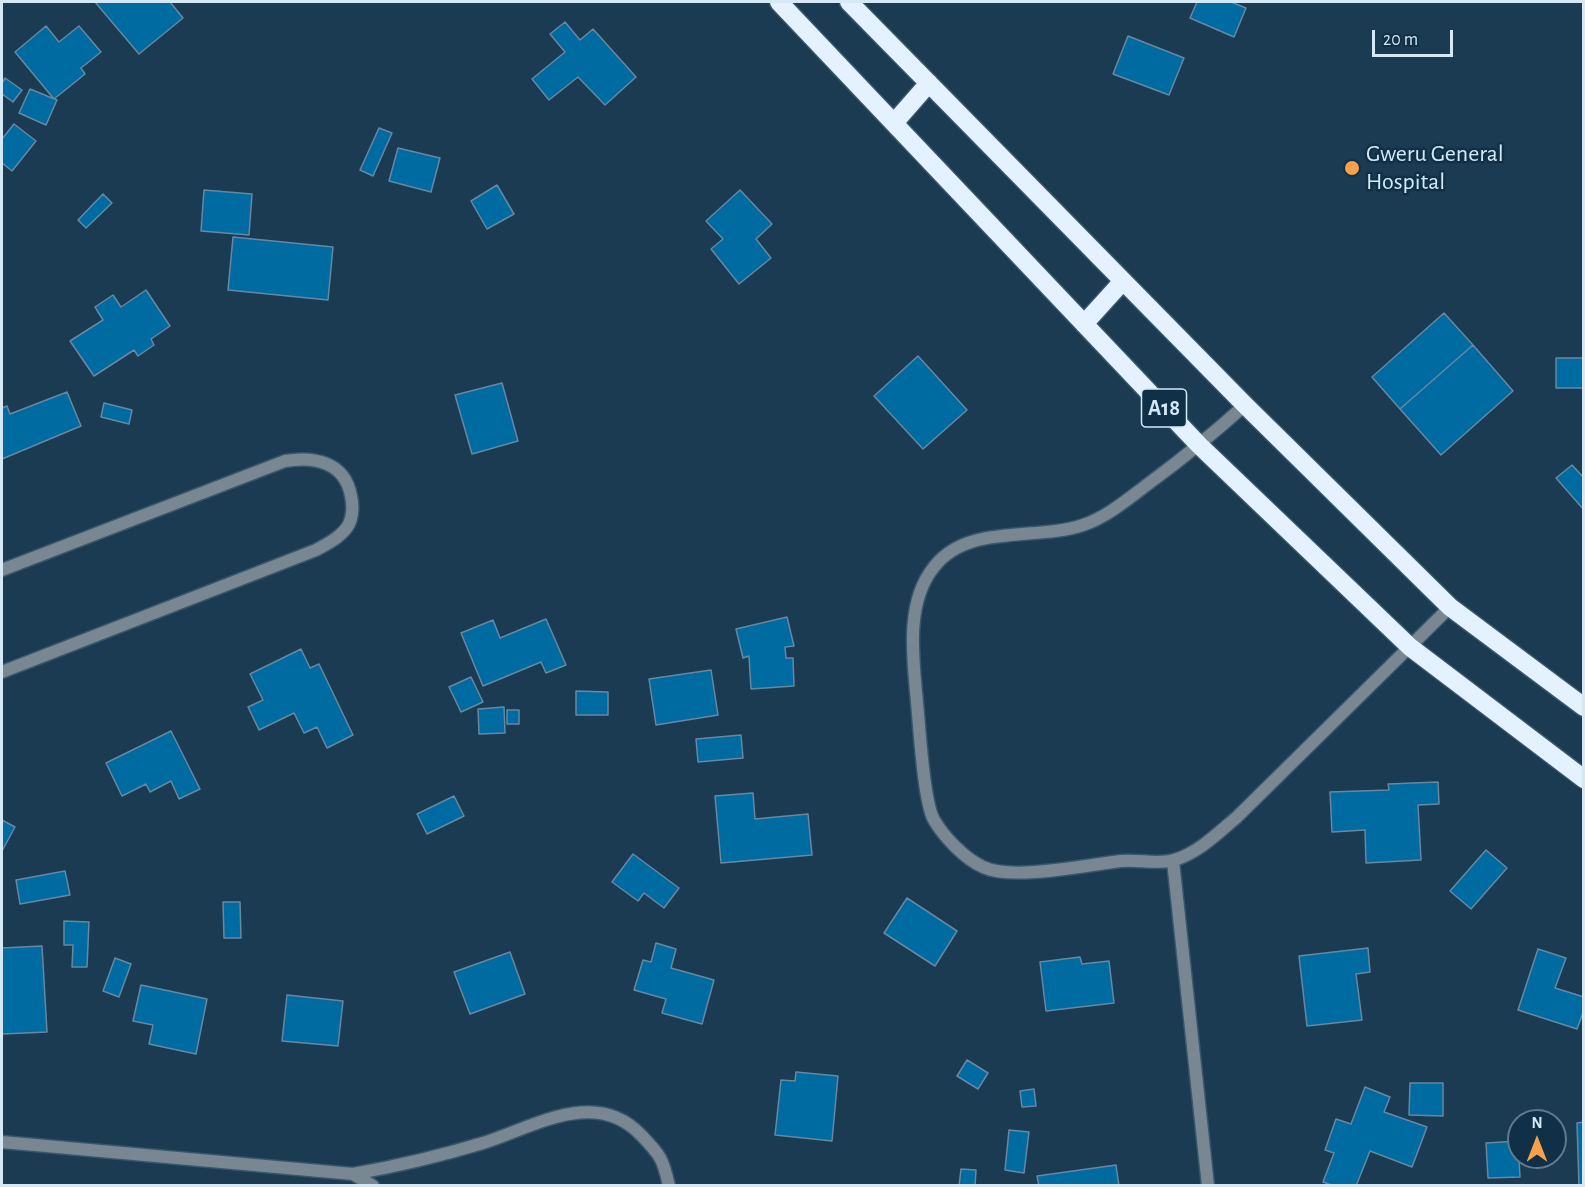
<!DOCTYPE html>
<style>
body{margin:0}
#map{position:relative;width:1585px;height:1187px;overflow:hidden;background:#1a3b51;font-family:"Alegreya Sans",sans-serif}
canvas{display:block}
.frame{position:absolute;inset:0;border:3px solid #d5e8f6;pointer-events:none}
.north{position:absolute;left:1507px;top:1109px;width:60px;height:60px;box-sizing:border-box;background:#0f3046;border:2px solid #5e7a8c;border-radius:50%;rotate:0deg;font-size:16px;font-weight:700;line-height:24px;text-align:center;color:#d5e8f6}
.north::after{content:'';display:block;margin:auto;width:21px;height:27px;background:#f9a04c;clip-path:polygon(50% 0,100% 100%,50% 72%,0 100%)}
.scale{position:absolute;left:1372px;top:30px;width:81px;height:27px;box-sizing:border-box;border:3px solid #d5e8f6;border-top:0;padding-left:8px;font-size:18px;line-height:21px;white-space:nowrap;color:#d5e8f6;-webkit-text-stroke:4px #0f3046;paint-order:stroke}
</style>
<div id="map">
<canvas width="1585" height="1187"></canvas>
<div class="frame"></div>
<div class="north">N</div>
<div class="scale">20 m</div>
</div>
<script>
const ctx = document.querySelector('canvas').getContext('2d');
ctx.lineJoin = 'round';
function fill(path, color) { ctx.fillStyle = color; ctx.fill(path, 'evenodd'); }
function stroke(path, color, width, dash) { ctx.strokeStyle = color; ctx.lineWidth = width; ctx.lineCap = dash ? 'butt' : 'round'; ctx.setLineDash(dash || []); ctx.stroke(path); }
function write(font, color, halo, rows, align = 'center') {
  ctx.font = font + ' "Alegreya Sans",sans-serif'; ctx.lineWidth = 5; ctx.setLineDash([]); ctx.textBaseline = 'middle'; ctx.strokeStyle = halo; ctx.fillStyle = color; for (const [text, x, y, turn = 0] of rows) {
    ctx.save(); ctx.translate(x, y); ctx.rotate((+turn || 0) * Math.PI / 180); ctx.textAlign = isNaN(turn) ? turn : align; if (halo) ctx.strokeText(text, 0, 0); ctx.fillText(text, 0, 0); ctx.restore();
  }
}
const building = new Path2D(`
 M95,2H170L183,18L139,54Z
 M1197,2H1231L1246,8L1234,37L1190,18Z
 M565,22L580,40L593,29L636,77L605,105L578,77L549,100L532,79L565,52L550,34Z
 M46,26L59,42L79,26L101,52L81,68L85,74L54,99L15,52Z
 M1128,36L1184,58L1169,95L1113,74Z
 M5,78L22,90L13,102L2,94V83Z
 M30,89L57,100L46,125L19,113Z
 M14,124L36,141L12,171L2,163V139Z
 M379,128L392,133L373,176L360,170Z
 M398,148L440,158L431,192L389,181Z
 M497,185L514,214L487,229L471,201Z
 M204,190L252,194L249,235L201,231Z
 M740,190L772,224L756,239L771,258L739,284L711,249L723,239L706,221Z
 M103,194L112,203L86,228L78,220Z
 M233,237L333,247L328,300L228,290Z
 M146,290L170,326L151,339L154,345L138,356L134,350L94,376L70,341L103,320L95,307L113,295L121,307Z
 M1444,313L1473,345L1400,409L1372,377Z
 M1473,345L1513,391L1441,455L1400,409Z
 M918,356L967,410L923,449L874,396Z
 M1556,358H1584V388H1556Z
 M502,383L518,441L472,454L455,395Z
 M67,392L81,426L2,459V408L7,406L10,414Z
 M104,403L132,410L129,424L101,417Z
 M1572,465L1584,478V510L1556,478Z
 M787,617L794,646L785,647L786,658H793L794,686L751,689L749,656L743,658L736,629Z
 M546,619L566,665L546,673L541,662L483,686L461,633L493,620L500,638Z
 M301,649L310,668L319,664L353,735L327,748L317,727L304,733L294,713L259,730L248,707L263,700L250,674Z
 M711,670L718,715L656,725L649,679Z
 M471,677L483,702L461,712L449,687Z
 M576,691L608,692V715H576Z
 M504,707L505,733L479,734L478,709Z
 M507,710H519V724H507Z
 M171,731L200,789L179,799L171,781L150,792L146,784L122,796L106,763Z
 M741,735L743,758L698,762L696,739Z
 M1438,782L1439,804L1418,805L1421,860L1366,863L1365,830L1332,832L1330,792L1389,790L1388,784Z
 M753,793L755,819L808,814L812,855L721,863L715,796Z
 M454,796L464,816L427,834L417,814Z
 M2,820L15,827L2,851Z
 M1486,850L1507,868L1471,909L1450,891Z
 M633,854L679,888L664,908L644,893L638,901L612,882Z
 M65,871L70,895L20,904L16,880Z
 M907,898L957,931L935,966L884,933Z
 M223,902H240L241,938H224Z
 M64,921L89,922L87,967H72L73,945H64Z
 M656,943L676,949L671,968L714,980L702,1024L662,1013L666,999L634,990L643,960L651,962Z
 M42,946L47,1032L2,1034V948Z
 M1368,948L1370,972L1356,974L1362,1020L1307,1026L1299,956Z
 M1538,949L1566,958L1555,988L1584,997V1010L1577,1029L1518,1010Z
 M510,952L525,994L470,1014L454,972Z
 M1080,957L1082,964L1109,961L1114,1003L1046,1011L1040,962Z
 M115,958L131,964L119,997L103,991Z
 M141,985L207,999L196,1054L149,1044L153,1025L133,1021Z
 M287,995L343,1001L338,1046L282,1041Z
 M967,1060L988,1073L978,1089L957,1076Z
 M796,1072L838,1076L832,1141L775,1135L781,1080L795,1081Z
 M1410,1083H1443V1116L1409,1115Z
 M1365,1087L1390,1097L1384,1112L1427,1127L1412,1167L1370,1151L1356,1186H1334L1323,1182L1334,1153L1325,1150L1336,1119L1351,1124Z
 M1034,1089L1036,1106L1022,1107L1020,1091Z
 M1584,1122V1186H1579L1577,1123Z
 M1009,1130L1029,1132L1024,1173L1005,1170Z
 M1518,1141L1520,1177L1488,1178L1486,1143Z
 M1116,1165L1119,1186H1039L1037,1176Z
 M961,1169L976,1170L975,1186H959Z`);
fill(building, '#006ba1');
stroke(building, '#6688a2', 1.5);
const street = new Path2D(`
 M1245,405C1214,433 1182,459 1148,484C1128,499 1107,517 1083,525C1037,541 968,523 934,567C907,600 912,651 916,692C919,718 923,801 934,820C944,837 965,859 983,867C1012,881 1087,865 1121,861C1137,859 1158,865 1174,860C1198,853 1218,833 1237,817L1450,607
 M2,570L285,461C314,456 345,462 351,496C353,504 353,516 349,524C343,536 327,544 316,550L2,672
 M1173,861L1208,1186
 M2,1142L353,1174C398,1166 440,1156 483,1143C534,1127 596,1087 641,1135C660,1155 663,1158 669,1186
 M353,1174L373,1186`);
const highway = new Path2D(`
 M779,2L1199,445L1410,647L1584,779
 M849,2L1245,405L1450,607L1584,707
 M894,123L929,83
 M1084,324L1123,281`);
stroke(street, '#38576b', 15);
stroke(highway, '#38576b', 21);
stroke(street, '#788792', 12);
stroke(highway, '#e3f2fe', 18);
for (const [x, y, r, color] of [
 [1352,168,8,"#f9a04c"]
]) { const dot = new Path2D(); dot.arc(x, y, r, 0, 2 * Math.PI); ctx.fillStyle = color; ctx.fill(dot); stroke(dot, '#0f3046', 2); }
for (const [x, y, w] of [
 [1164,408,45]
]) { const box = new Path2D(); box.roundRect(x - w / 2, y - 19, w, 38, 4.5); ctx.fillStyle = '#0f3046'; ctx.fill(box); stroke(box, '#d5e8f6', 1.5); }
write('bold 22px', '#d5e8f6', null, [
 ["A18",1164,408]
]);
write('24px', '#d5e8f6', '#0f3046', [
 ["Gweru General",1366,154],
 ["Hospital",1366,182]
], 'left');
</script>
